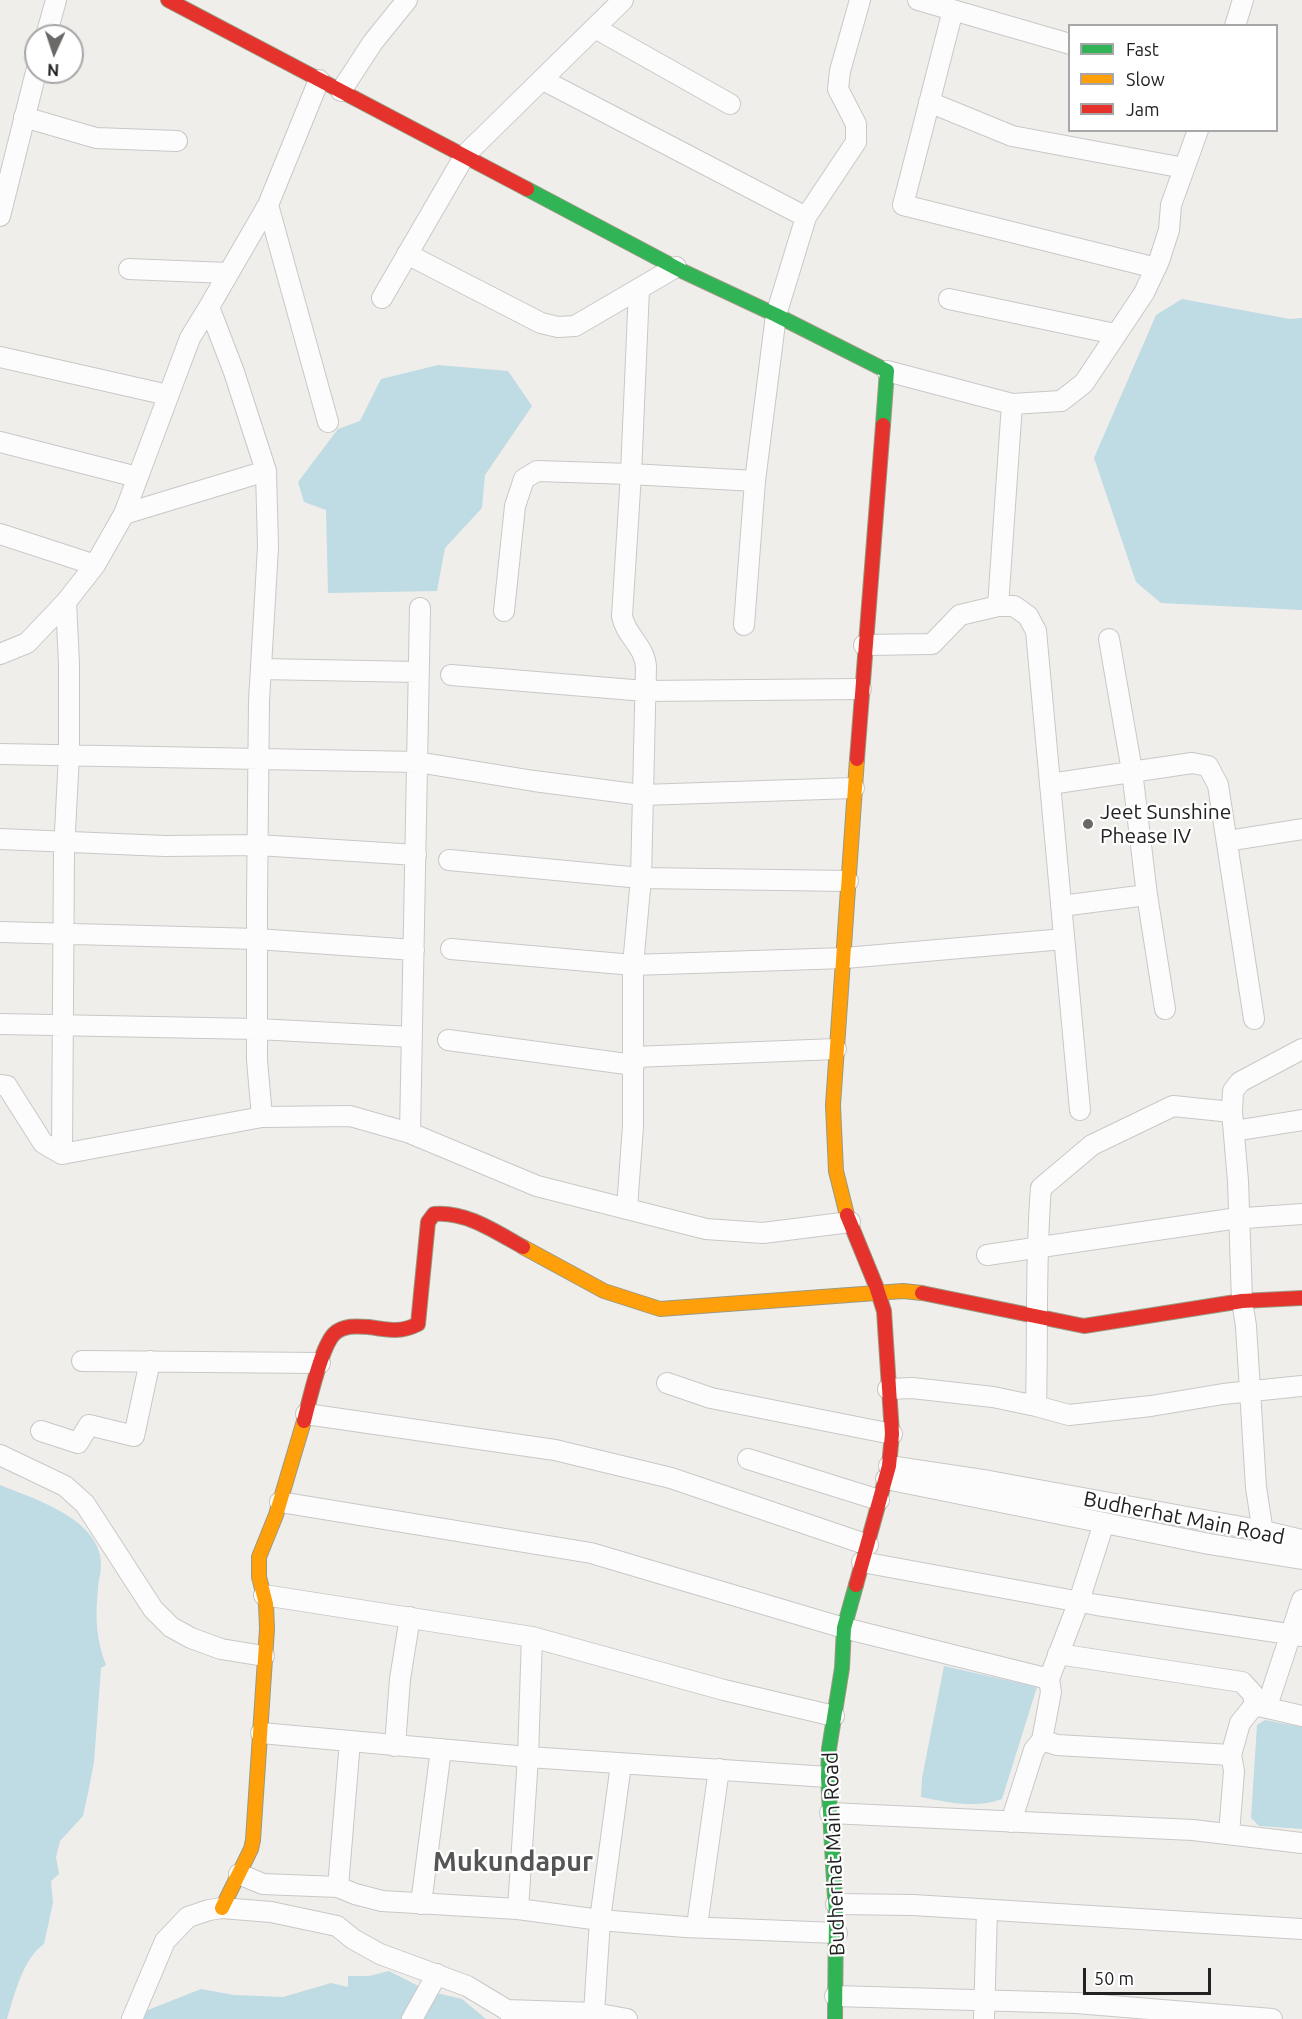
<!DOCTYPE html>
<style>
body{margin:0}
#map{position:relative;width:1302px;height:2019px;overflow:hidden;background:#f0eeeb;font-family:Ubuntu,sans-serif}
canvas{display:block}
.legend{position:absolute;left:1068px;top:24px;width:210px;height:108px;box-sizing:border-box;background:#fff;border:2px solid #a7a7a7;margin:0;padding:8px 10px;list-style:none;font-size:18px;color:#222}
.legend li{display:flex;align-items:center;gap:12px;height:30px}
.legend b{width:30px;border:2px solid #a7a7a7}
.north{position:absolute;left:24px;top:24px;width:60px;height:60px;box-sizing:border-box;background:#fff;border:2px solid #a7a7a7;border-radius:50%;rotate:183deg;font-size:16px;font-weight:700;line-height:24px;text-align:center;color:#222}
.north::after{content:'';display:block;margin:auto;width:21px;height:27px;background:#6a6968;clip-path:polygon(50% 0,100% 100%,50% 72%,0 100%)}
.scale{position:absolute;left:1083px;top:1968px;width:128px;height:27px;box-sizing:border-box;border:3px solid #222;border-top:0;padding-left:8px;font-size:18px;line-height:21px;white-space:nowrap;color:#222;-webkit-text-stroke:4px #fff;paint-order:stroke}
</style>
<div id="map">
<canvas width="1302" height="2019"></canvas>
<ul class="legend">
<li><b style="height:8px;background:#30b455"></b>Fast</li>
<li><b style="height:8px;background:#ff9f0a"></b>Slow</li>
<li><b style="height:8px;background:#e5322d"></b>Jam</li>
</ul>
<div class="north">N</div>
<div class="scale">50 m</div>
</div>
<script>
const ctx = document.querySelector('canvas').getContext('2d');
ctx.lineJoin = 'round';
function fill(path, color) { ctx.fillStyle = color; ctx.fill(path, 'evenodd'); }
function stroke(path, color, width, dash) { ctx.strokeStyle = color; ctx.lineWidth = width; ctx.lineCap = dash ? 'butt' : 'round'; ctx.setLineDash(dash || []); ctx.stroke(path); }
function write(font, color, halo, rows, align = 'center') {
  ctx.font = font + ' Ubuntu,sans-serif'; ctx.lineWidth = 4.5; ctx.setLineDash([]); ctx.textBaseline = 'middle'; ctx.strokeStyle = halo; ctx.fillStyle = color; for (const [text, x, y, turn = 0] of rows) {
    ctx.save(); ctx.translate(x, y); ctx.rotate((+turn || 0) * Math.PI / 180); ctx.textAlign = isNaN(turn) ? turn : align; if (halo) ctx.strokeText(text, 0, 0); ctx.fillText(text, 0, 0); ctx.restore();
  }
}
fill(new Path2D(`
 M1182,299L1290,319L1302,318V610L1161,603L1136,582L1094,458L1156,315Z
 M438,365L508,371L532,406L485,475L482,508L445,548L437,591L328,593L326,510L304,502L298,482L338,429L360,421L381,379Z
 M0,1485C35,1499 103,1520 101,1566C101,1573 98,1581 98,1589C95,1615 96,1640 106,1665L101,1668L94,1762L88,1793L83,1816L60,1841L56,1857L59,1874L51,1881L53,1903L44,1944C23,1958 14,1996 7,2019H0Z
 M944,1666L1037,1687L1002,1799C977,1809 946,1802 921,1797L922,1778Z
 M1265,1720L1302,1727V1829L1259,1826L1251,1818L1257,1725Z
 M389,1971L428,1991L462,1999L486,2019H143L148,2010L201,1989L234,1995L283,1997L331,1983L348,1987V1976H369Z`), '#bfdbe3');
const street = new Path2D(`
 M918,0L1070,44
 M953,10L903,205L1156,268
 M1235,26L1243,0
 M595,28L730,104
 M46,36L56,0
 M543,80L806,217
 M341,91L373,42L407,0
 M929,102L1012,136L1184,168
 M24,117L96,138L177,141
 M268,205L328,422
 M0,216L36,72
 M407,254L541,323L558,327L575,326L676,267
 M129,269L227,273
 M382,298L465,155L623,0
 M949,299L1115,334
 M209,307L234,372L266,471L268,547L259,701L257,902V1060L262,1117
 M0,357L168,395
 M887,371L1012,404L998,606
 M1012,404L1061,401L1084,383L1144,293L1159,261L1169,230L1171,205L1198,130
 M0,442L137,477
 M124,514L266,471
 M0,534L95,565
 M504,611L515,506L524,479L537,471L631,474L755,481
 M744,625L755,481L776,315L806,217L856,142V124L838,89L840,71L860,0
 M1109,639L1132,771L1147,895L1165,1009
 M864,645L932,644L960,615L998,606H1014L1028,616L1036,631L1080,1110
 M0,654L27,643L66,602L95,565L124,514L190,338L209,307L268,205L319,80
 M261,669L419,672
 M451,675L645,691L861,689
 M0,754L417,762L534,781L642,795L854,788
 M1050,784L1192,763L1208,766L1218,785L1254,1019
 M0,839L165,846L258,845L416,855
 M1227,841L1302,829
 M449,860L641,878L848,881
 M1061,906L1147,895
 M0,932L257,939L414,950
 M451,949L633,965L845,958L1064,939
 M0,1024L257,1029L412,1037
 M448,1040L634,1065
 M634,1057L836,1049
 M0,1085L7,1086L43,1143L62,1154L262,1117L350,1116L410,1133L537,1186L706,1229L763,1233L850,1222
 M1234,1131L1302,1120
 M410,1133L420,608
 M62,1154L64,850L69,755V664L66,602
 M627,1208L633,1126V965L641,878L646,667C645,646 625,635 622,616L631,474L639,289
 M987,1255L1231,1219L1302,1214
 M82,1361L320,1363
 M667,1383L711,1398L892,1434
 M888,1389L912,1388L993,1397L1036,1406L1069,1415L1151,1406L1223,1394L1302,1386
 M1036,1406C1038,1333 1035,1260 1041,1188L1092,1145L1173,1106L1232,1112
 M306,1414L555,1450L671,1478L868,1545
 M41,1431L78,1443L89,1425L134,1436L150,1361
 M0,1455L65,1486L85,1504L153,1609L171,1627L191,1638L221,1649L264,1656
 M748,1459L879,1500
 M889,1466L989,1481L1264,1531L1302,1540
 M886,1479L1209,1544L1302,1559
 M280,1502L591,1553L844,1628L1049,1679
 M1266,1553L1256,1487L1246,1326L1242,1301L1238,1181L1232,1112L1233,1091L1240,1082L1302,1049
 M862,1562L1097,1605L1302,1636
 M264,1595L532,1637L724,1690L834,1716
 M1058,1654L1242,1682L1253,1694L1255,1707
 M1267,1706L1302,1600
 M261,1733L528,1757L828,1777
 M1042,1740L1057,1745L1231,1755
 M395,1746L400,1679L410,1617
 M830,1813L1193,1830L1302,1843
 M1011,1822L1034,1750L1042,1740L1051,1692L1049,1679L1079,1601L1104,1523
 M1229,1834L1234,1771L1231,1755L1240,1723L1252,1708L1259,1706L1302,1716
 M239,1874L263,1884L338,1887L355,1894L382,1901L518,1909L600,1920L685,1927L837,1933
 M338,1887L350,1741
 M421,1904L441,1749
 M836,1904L913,1905L1302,1929
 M518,1909L528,1757L532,1637
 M697,1926L719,1769
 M835,1996L1076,2003L1272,2019
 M507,2010L594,2013L627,2019
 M594,2013L600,1920L621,1764
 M132,2019L165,1941L188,1917L209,1910L222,1908L271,1912L337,1926L353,1939L380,1954L467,1986L507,2010L514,2019
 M412,2019L437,1974
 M984,2019L987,1910`);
const fast = new Path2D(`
 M527,189L680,270L776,315L887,371L883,425
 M835,2019L836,1915L828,1777L829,1749L842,1668L844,1628L856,1585`);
const slow = new Path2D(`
 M847,1215L836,1171L833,1105L857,759
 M523,1247L604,1291L660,1309L903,1291L922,1293
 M222,1908L251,1849L253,1840L267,1629L266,1604L259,1577V1557L276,1515L304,1421`);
const jam = new Path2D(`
 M168,0L527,189
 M857,759L883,425
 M847,1215L876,1286L884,1311L892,1434L889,1466L856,1585
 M922,1293L1084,1326L1242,1301L1302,1298
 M304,1421C309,1402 321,1347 334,1334C343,1325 357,1326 369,1327C387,1330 401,1333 418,1324L428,1222L434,1214C466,1211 496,1232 523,1247`);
stroke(street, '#c9c8c7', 22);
stroke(fast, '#999a82', 16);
stroke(slow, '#999a82', 16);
stroke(jam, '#999a82', 16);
stroke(street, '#fdfcfc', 20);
stroke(fast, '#30b455', 14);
stroke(slow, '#ff9f0a', 14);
stroke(jam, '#e5322d', 14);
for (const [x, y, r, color] of [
 [1088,824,6,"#6a6968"]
]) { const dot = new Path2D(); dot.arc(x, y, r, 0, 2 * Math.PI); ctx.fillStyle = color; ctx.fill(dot); stroke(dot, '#fff', 2); }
write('21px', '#222', '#fff', [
 ["Jeet Sunshine",1100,812],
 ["Phease IV",1100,836]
], 'left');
write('21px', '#222', '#fff', [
 ["Budherhat Main Road",1184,1518,11],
 ["Budherhat Main Road",834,1854,-92]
]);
write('bold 27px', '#555', '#fff', [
 ["Mukundapur",513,1862]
]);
</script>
